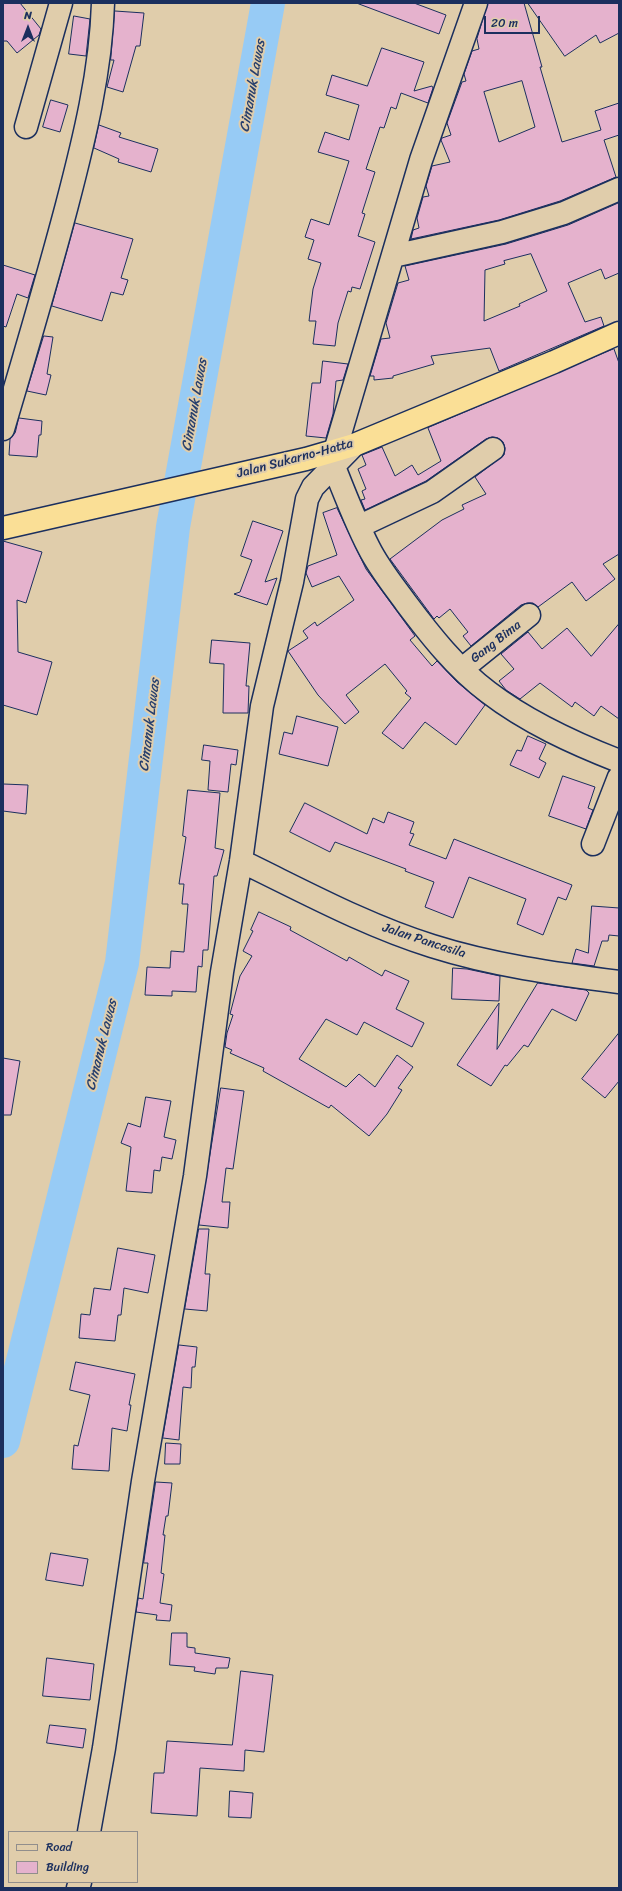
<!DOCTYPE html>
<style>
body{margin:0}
#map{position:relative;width:622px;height:1891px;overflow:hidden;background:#e0cdab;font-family:Sriracha,sans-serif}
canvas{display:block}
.frame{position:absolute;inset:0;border:4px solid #1b2f5e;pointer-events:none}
.legend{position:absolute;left:8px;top:1831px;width:130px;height:52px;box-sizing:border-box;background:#e0cdab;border:1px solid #918e8c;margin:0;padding:5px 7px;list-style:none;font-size:12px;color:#1b2f5e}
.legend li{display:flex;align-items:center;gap:8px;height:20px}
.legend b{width:20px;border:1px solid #918e8c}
.north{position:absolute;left:8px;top:8px;width:40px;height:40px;-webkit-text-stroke:3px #e0cdab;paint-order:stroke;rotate:0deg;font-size:11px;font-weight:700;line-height:16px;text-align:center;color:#1b2f5e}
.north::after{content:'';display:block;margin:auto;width:14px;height:18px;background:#1b2f5e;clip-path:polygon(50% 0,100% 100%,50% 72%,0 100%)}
.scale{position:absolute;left:484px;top:16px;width:56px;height:18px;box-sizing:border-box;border:2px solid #1b2f5e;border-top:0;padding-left:5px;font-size:12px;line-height:14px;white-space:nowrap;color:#1b2f5e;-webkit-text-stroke:3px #e0cdab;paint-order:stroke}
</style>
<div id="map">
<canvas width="622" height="1891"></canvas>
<div class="frame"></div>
<ul class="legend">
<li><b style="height:5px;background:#e0cdab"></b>Road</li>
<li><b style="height:11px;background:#e5b2cd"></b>Building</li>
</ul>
<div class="north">N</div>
<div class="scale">20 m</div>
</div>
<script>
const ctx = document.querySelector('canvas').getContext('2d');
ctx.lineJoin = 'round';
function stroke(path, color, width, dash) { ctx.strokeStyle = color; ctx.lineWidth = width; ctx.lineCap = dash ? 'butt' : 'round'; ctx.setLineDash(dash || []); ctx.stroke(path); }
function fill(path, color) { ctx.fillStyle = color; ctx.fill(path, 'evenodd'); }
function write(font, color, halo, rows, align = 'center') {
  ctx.font = font + ' Sriracha,sans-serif'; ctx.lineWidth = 4; ctx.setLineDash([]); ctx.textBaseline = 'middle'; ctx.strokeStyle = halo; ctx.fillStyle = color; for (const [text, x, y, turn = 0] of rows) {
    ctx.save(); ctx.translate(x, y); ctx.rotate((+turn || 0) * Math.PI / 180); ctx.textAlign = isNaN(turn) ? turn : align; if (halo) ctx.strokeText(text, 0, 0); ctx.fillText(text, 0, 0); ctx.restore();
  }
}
stroke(new Path2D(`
 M3,1441L122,963L173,527L268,3`), '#97cbf5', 34);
const building = new Path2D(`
 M3,3H20L41,29L39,35L17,53L7,41H3Z
 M360,3H414L446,15L439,34L359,4Z
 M488,3H524L542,67H540L562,142L601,130L595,111L619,103V135L604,140L616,177L560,201L499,220L411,239L413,230L419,228L417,218L423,197L429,196L426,186L432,166L450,162L441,140L442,138L451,135L447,123L462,82L466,81L464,74L472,51L479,49L477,39ZM522,81L535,127L499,142L484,92Z
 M528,3H619V33L600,43L596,35L565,56Z
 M115,11L144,13L140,46H136L123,92L107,87L114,60H111Z
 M74,16L90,19L86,56L69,54Z
 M382,48L424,62L414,91L432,86L433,88L428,103L401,93L396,109L391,107L384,128L380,127L366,169L375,172L362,213L365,214L358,236L375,242L360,289L352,287L351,292L348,291L338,323L335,346L313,344L316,321H309L313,289L321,263L308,259L314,240L305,237L311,219L329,225L349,161L318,152L325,132L349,140L359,105L326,95L332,75L367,86Z
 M51,100L68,105L60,132L43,127Z
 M99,125L121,133L119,137L158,149L151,172L118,162L119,159L94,148Z
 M619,203V273L605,279L601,269L568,283L585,322L601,317L604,326L499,371L490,348L431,356L434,364L393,376V378L374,380V376H370L381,339L390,338L386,323L398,283L409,280L405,266L506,244L568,225ZM531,254L547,291L519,304L520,306L484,321L485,270L505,264L504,261Z
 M75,223L133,239L121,278L128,280L123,295L111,292L102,321L52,306Z
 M3,265L35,275L28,298L17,294L6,327L3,326Z
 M44,336L53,337L47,374L51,375L46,395L27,391Z
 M614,349L619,363V554L603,564L615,579L586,601L572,582L538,607L533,603H527L521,605L471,646L463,636L468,632L450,609L439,618L437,616L434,619L390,559L442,520L464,509L462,505L486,494L475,477L504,455L505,448L503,442L498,438L492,437L486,439L426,481L365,510L361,500L365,499L362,491L366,489L358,469L366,465L362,455L382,447L395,476L412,465L418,475L441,461L428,428Z
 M323,361L348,364L343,380L336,381L333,414L326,438L306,436L312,383H320Z
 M19,418L42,421L41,435H39L37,457L9,455L10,439L15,433Z
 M337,508L366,569L415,636L410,640L432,666L437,661L457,682L485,705L456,745L425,722L403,749L382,733L411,698L405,693L407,691L385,664L346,695L359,712L345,724L318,695L288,651L308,638L303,631L315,622L317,626L354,600L339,576L312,587L306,573L308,566L337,555L323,513Z
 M253,521L283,531L265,582L277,578L267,605L234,594L240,592L252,560L241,556Z
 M3,541L42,552L26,603L17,600L18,652L52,662L37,715L3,705Z
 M619,624V719L601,706L594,716L575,702L572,707L540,683L520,699L506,690L499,681L514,669L501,654L528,632L542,649L567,628L591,656Z
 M212,640L250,643L246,686H249L248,713H223L224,664L210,663Z
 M297,716L338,727L328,766L279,754L284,732L292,734Z
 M528,736L546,744L539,759L546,763L539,778L510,765L517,750L521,751Z
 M204,745L238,750L236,765L231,764L228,792L208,790L210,761L202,760Z
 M563,776L595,787L588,808L593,810L586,829L549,816Z
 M3,784L28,785L26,814L3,811Z
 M188,790L220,793L215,848L224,850L217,876H214L208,950H203L202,967L198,966L196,992L172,991V996L145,995L147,967L170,968L171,951L184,952L188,904H182L184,884H179L186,837L183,836Z
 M305,803L367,834L373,818L384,823L388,812L414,822L410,833L414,834L409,845L446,859L454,839L572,885L566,900L558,897L543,935L517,924L526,899L469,877L453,918L425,907L434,882L405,871L406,869L335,842L330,852L290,832Z
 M592,906L619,908V936L609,935L608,941H602L594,966L572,963L576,949L588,953Z
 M259,912L291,927L290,930L347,961L349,957L382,976L385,970L409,981L396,1009L424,1023L412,1047L364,1022L357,1035L326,1019L299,1059L346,1087L359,1074L375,1087L397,1055L413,1067L398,1088L402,1090L387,1114L369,1136L331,1105L329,1108L263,1071L264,1068L230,1053L232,1050L225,1047L227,1033L233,1015L230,1014L240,976L252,956L243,951L253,931L251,930Z
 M453,968L467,969L500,976L499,1001L452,999Z
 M538,983L586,990L589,993L576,1021L552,1009L528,1047L524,1045L507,1066L505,1065L491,1086L457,1065L499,1003L497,1049Z
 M619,1033V1081L605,1098L582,1079Z
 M3,1058L20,1061L11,1115H3Z
 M221,1088L244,1091L233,1169L226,1168L222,1202H230L228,1228L199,1225Z
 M146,1097L171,1101L164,1137L176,1140L172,1159L162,1157L160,1171L154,1170L152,1193L126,1191L131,1147L121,1143L128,1123L140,1127Z
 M199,1229H209L205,1274H210L207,1311L185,1309Z
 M118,1248L155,1255L148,1293L124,1288L121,1315H118L115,1341L79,1338L81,1314L90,1315L94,1288L110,1290Z
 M179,1345L197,1347L195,1367H192L191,1388L183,1387L179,1440L163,1438Z
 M76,1362L135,1374L129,1405H131L127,1431L112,1428L109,1471L72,1469L74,1445L78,1446L90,1395L70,1390Z
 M166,1443L181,1444L180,1464H165Z
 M156,1482L172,1483L168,1516H166L163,1535H165L161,1573L164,1574L160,1603L172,1605L170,1621L156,1620L157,1615L136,1612L138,1598L143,1599L148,1563H144Z
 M51,1553L88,1559L83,1586L46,1580Z
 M172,1633H187V1647L195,1648V1653L230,1658L228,1668H216L215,1674L194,1671L195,1667L170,1665Z
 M47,1658L94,1664L90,1700L43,1696Z
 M241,1671L273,1675L264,1752L245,1750L244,1771L200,1768L197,1816L151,1813L154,1773H164L167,1741L232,1745Z
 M50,1725L86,1729L83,1748L47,1743Z
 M230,1791L253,1793L251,1818L229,1817Z`);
fill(building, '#e5b2cd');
stroke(building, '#1b2f5e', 1);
const street = new Path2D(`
 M26,127L61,3
 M393,256L502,232L564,213L619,189
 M3,429C25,355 47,281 67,205C84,140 101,71 103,3
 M335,451L421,160L476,3
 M333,464C344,492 355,521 369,548C379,568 393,585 406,603C430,635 456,668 488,692C527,722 573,743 619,761
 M360,526L432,492L493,449
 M462,669L529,615
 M593,844L619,777
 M241,861C303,891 365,925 432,946C492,965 556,974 619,982
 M89,1832L104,1748L143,1481L195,1176L222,972L241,861L262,706L292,582L307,499L313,487L354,445
 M78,1888L80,1882`);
const highway = new Path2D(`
 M3,528L306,459L354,445L554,362L619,333`);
stroke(street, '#1b2f5e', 25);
stroke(highway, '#1b2f5e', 25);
stroke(street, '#e0cdab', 22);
stroke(highway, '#fadf96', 22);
write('13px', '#1b2f5e', '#e0cdab', [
 ["Jalan Sukarno-Hatta",295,459,-15],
 ["Gang Bima",496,642,-38],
 ["Jalan Pancasila",424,941,18]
]);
write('italic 14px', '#273f6d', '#e0cdab', [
 ["Cimanuk Lawas",253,86,-80],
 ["Cimanuk Lawas",195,405,-80],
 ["Cimanuk Lawas",150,725,-83],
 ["Cimanuk Lawas",102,1045,-76]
]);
</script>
